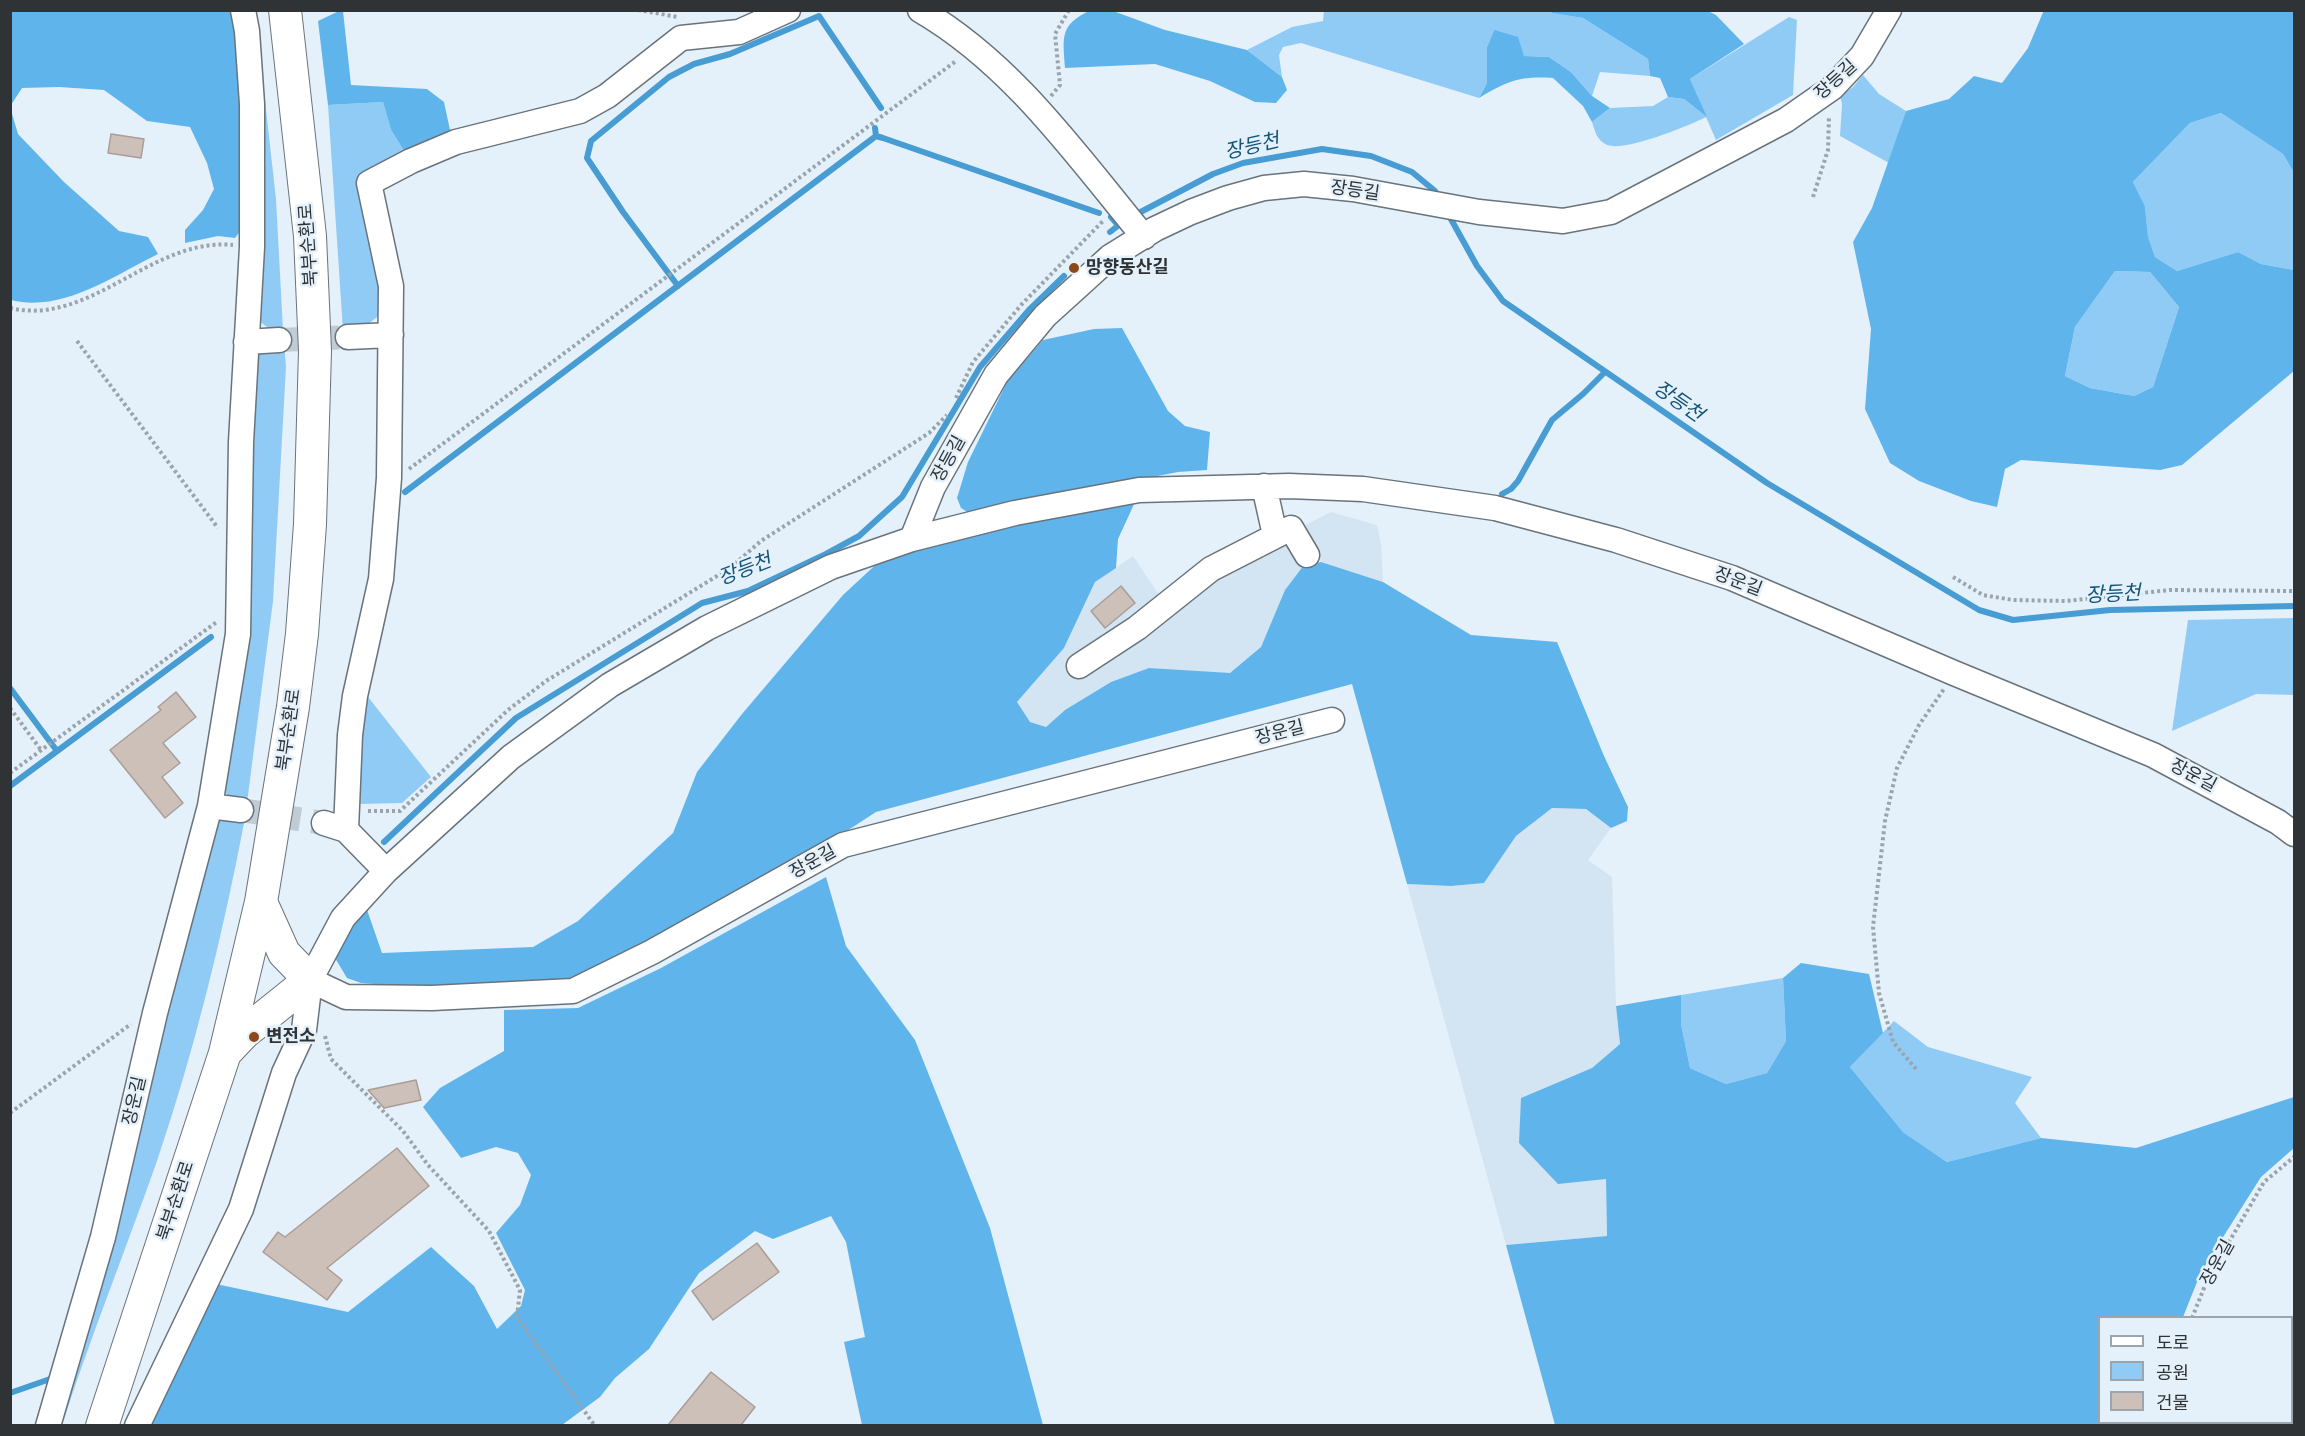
<!DOCTYPE html>
<meta charset="utf-8">
<style>
body{margin:0}
#map{position:relative;width:2305px;height:1436px;overflow:hidden;background:#e5f1fa;font-family:Bitter,"Noto Sans KR",serif}
canvas{display:block}
.frame{position:absolute;inset:0;border:12px solid #2f3336;pointer-events:none}
.legend{position:absolute;left:2098px;top:1316px;width:195px;height:108px;box-sizing:border-box;background:#e5f1fa;border:2px solid #9ca5ac;margin:0;padding:8px 10px;list-style:none;font-size:18px;color:#2f3336}
.legend li{display:flex;align-items:center;gap:12px;height:30px}
.legend b{width:30px;border:2px solid #9ca5ac}
</style>
<div id="map">
<canvas width="2305" height="1436"></canvas>
<div class="frame"></div>
<ul class="legend">
<li><b style="height:8px;background:#fff"></b>도로</li>
<li><b style="height:16px;background:#90cbf6"></b>공원</li>
<li><b style="height:16px;background:#cdc0b9"></b>건물</li>
</ul>
</div>
<script>
const ctx = document.querySelector('canvas').getContext('2d');
ctx.lineJoin = 'round';
function fill(path, color) { ctx.fillStyle = color; ctx.fill(path, 'evenodd'); }
function stroke(path, color, width, dash) { ctx.strokeStyle = color; ctx.lineWidth = width; ctx.lineCap = dash ? 'butt' : 'round'; ctx.setLineDash(dash || []); ctx.stroke(path); }
function write(font, color, halo, rows, align = 'center') {
  ctx.font = font + ' Bitter,"Noto Sans KR",serif'; ctx.lineWidth = 5; ctx.setLineDash([]); ctx.textBaseline = 'middle'; ctx.strokeStyle = halo; ctx.fillStyle = color; for (const [text, x, y, turn = 0] of rows) {
    ctx.save(); ctx.translate(x, y); ctx.rotate((+turn || 0) * Math.PI / 180); ctx.textAlign = isNaN(turn) ? turn : align; if (halo) ctx.strokeText(text, 0, 0); ctx.fillText(text, 0, 0); ctx.restore();
  }
}
fill(new Path2D(`
 M1331,512L1377,525L1381,544L1383,582L1321,562L1303,526Z
 M1287,538L1304,565L1285,590L1261,647L1229,674L1149,668L1111,682L1065,710L1046,727L1029,722L1017,702L1064,648L1095,582L1133,556L1168,608Z
 M1552,808L1586,809L1611,828L1588,860L1612,877L1616,1006L1620,1044L1592,1068L1521,1098L1606,1179L1607,1236L1506,1245L1407,884L1451,886L1484,883L1516,836Z`), '#d3e5f3');
fill(new Path2D(`
 M255,11L276,199L283,330C271,330 267,329 259,320Z
 M1324,11H1551L1553,13L1583,18L1648,59L1650,76L1600,72L1592,96L1571,72L1549,57L1524,56L1494,30L1487,47V83L1479,98L1301,43L1283,47L1279,55L1282,77L1247,50L1292,27L1323,21Z
 M1789,17L1797,20L1793,95L1716,140L1706,117C1688,126 1625,152 1607,145C1597,140 1595,132 1592,122L1610,108L1653,106L1668,97L1684,99L1706,116L1690,79Z
 M1863,75L1879,94L1906,111L1889,163L1840,136L1842,104L1840,96L1853,87Z
 M383,102L391,130L406,154L360,176L385,309C373,323 362,329 343,331L328,105Z
 M2221,113L2283,154L2294,173V270L2261,264L2238,252L2177,271L2155,257L2148,238L2145,206L2133,182L2190,123Z
 M2115,271L2150,272L2179,307L2153,387L2134,396L2090,388L2065,376L2075,327Z
 M284,343L286,367L273,601L247,803L228,797L220,781L256,351Z
 M2294,618V695L2256,694L2172,731L2188,620Z
 M361,688L431,777L402,803L360,804L353,799Z
 M224,817L245,818C223,934 195,1049 157,1161C126,1249 91,1336 62,1425L53,1426L209,830L218,820Z
 M1783,978L1786,1041L1767,1073L1726,1084L1690,1068L1681,1024V995Z
 M1894,1021L1928,1047L2032,1077L2015,1103L2041,1138L1947,1162L1903,1132L1850,1067Z`), '#90cbf6');
fill(new Path2D(`
 M1091,10L1113,11L1165,30L1247,50L1282,77L1287,90L1276,103L1255,102L1210,81L1155,64L1065,68C1063,37 1059,25 1091,10Z
 M2044,10L2294,11V173L2283,154L2221,113L2190,123L2133,182L2145,206L2148,237L2155,257L2177,271L2238,252L2261,264L2294,270V371L2182,465L2160,470L2021,460L2005,469L1997,507L1971,501L1919,481L1890,463L1865,409L1871,329L1853,242L1872,208L1906,111L1949,99L1974,76L2002,83L2028,48ZM2115,271L2150,272L2179,307L2153,387L2134,396L2090,388L2065,376L2075,327Z
 M11,11H235L245,104L242,229L235,238L218,236L185,243V230L203,210L214,189L207,163L190,127L147,121L104,90L59,87L22,88L11,105Z
 M339,11H343L351,85L427,89L444,102L450,130L406,154L391,130L383,102L328,105L318,21Z
 M1551,11H1708L1716,15L1744,44L1690,79L1707,117L1684,99L1668,97L1660,78L1650,76L1648,59L1583,18L1552,13Z
 M1494,30L1518,37L1524,56L1549,57L1571,72L1592,96L1610,108L1592,122L1583,106L1553,78C1519,76 1508,81 1479,98L1487,83V47Z
 M10,107L18,134L64,182L119,231L148,237L158,254C113,276 62,313 11,300Z
 M1122,328L1168,411L1185,426L1210,432L1207,470L1178,472L969,513L961,508L957,498L968,462L1007,382L1043,340L1094,329Z
 M1136,500L1118,539L1116,568L1095,582L1064,648L1017,702L1030,722L1046,727L1065,710L1111,682L1149,668L1230,673L1261,647L1285,590L1304,565L1321,562L1383,582L1471,635L1557,642L1604,756L1628,807L1627,821L1611,828L1586,809L1552,808L1516,836L1484,883L1451,886L1407,884L1352,684L876,812L839,836L647,943L571,980L432,988L361,983L347,978L335,958L336,944L365,904L382,953L533,947L578,921L673,833L697,772L742,714L843,595L884,557L913,544Z
 M826,877L846,946L915,1040L990,1228L1043,1425H862L844,1342L865,1337L846,1242L831,1216L773,1239L755,1231L699,1273L649,1349L615,1378L600,1397L562,1425L151,1426L216,1284L348,1312L431,1247L474,1286L497,1329L521,1306L525,1290L496,1233L520,1205L531,1175L518,1153L496,1147L461,1158L423,1107L440,1088L504,1051V1010L578,1008L661,968Z
 M1801,963L1869,974L1883,1033L1850,1067L1903,1132L1947,1162L2041,1138L2136,1148L2294,1097V1148L2261,1177L2201,1272L2183,1317L2100,1318V1422L2172,1423V1425H1555L1506,1245L1607,1236L1606,1179L1558,1184L1519,1143L1521,1098L1592,1068L1620,1044L1616,1006L1681,995V1024L1690,1068L1726,1084L1767,1073L1786,1041L1783,978Z`), '#60b4ec');
stroke(new Path2D(`
 M875,128L876,136L883,138L1099,213
 M1447,212L1477,266L1503,301L1767,483L1979,610L2013,620L2110,610L2294,606
 M1133,216L1213,174L1243,163L1322,149L1371,156L1412,172L1435,191L1439,198
 M1111,217L1118,225
 M1110,232L1124,221
 M678,286L623,212L587,158L591,141L669,77L694,64L730,54L819,16L881,108
 M405,492L876,136
 M1502,494L1511,489L1518,481L1552,420L1583,394L1605,372
 M10,688L57,751
 M10,786L211,637
 M384,842L516,718L702,603L748,591L826,554L859,536L902,497L980,367L1029,310L1064,276
 M10,1393L53,1378`), '#479cd3', 6);
const building = new Path2D(`
 M111,134L144,139L141,158L108,153Z
 M1121,586L1135,603L1105,628L1091,611Z
 M176,692L196,717L163,743L180,763L162,777L183,803L165,818L110,750L161,710L158,707Z
 M416,1080L421,1100L384,1108L368,1090Z
 M397,1148L429,1186L327,1268L342,1280L327,1300L263,1252L278,1232L285,1237Z
 M757,1243L779,1272L713,1320L692,1291Z
 M711,1372L755,1407L741,1425H668Z`);
fill(building, '#cdc0b9');
stroke(building, '#aa9d97', 1.5);
stroke(new Path2D(`
 M279,340L348,337
 M241,810L324,823`), '#c1cbd3', 24, [24, 12]);
const minor = new Path2D(`
 M920,10C1013,64 1077,156 1144,237
 M348,337L391,335
 M246,342L279,340
 M1264,486L1275,535
 M912,539L933,487L996,375L1045,316L1087,278L1110,257L1155,229L1191,212L1228,198L1264,188L1304,184L1353,189L1479,212L1563,221L1611,212L1786,120L1832,88L1862,56L1889,10
 M1079,666L1137,628L1211,569L1291,528L1307,555
 M210,806L241,810
 M324,823L346,830L386,871
 M346,830L350,735L355,696L381,579L389,478L391,286L369,183L411,161L456,142L580,111L607,96L681,38L739,32L788,10
 M310,980L346,997L432,998L573,991L652,952L843,845L1332,720
 M48,1426L103,1237L155,1013L210,806L238,634L241,442L252,247V104L247,31L243,10
 M137,1426L241,1209L284,1073L304,1030L310,980L343,918L386,871L511,757L610,685L707,628L831,567L912,539L1015,513L1139,490L1289,486L1363,489L1495,508L1616,540L1732,578L1954,673L2153,755L2278,822L2294,834`);
const major = new Path2D(`
 M225,1053L244,1033L310,980L284,953L261,902
 M102,1426L225,1053L261,902L293,707L302,634L310,524L315,351L310,236L285,10`);
stroke(minor, '#68737b', 27);
stroke(major, '#68737b', 34);
stroke(new Path2D(`
 M638,10L678,17
 M1051,96L1060,85L1055,34L1069,10
 M1813,197L1828,150L1829,116
 M10,308C91,327 152,237 233,245
 M77,341L218,528
 M956,398L973,362L1022,304L1103,221
 M409,469L956,61
 M1953,577L1983,595L2013,600L2066,601L2170,590L2294,591
 M10,708L41,750
 M10,773L218,621
 M368,811H400L508,710L546,681L730,568L761,541L929,433L947,415
 M325,1036L331,1059L403,1131L428,1165L489,1231L520,1290L517,1317L595,1426
 M1916,1069L1893,1042L1879,993L1873,927L1885,821L1897,768L1919,725L1944,689
 M10,1113L131,1024
 M2192,1318L2208,1278L2264,1182L2294,1157
 M2181,1426V1422`), '#9ba4ab', 4, [3, 3]);
stroke(minor, '#fff', 24);
stroke(major, '#fff', 32);
for (const [x, y, r, color] of [
 [1074,268,6,"#8c481b"],
 [254,1037,6,"#8c481b"]
]) { const dot = new Path2D(); dot.arc(x, y, r, 0, 2 * Math.PI); ctx.fillStyle = color; ctx.fill(dot); stroke(dot, '#e5f1fa', 2); }
write('18px', '#2f3336', '#e5f1fa', [
 ["장등길",1836,80,-42],
 ["장등길",1355,191,8],
 ["북부순환로",309,245,-94],
 ["장등길",949,459,-61],
 ["장운길",1738,582,21],
 ["북부순환로",289,730,-82],
 ["장운길",1280,733,-14],
 ["장운길",2193,776,28],
 ["장운길",813,862,-29],
 ["장운길",135,1101,-77],
 ["북부순환로",176,1201,-72],
 ["장운길",2218,1263,-61]
]);
write('bold 18px', '#2f3336', '#e5f1fa', [
 ["망향동산길",1086,268],
 ["변전소",266,1037]
], 'left');
write('italic 20px', '#155479', '#e5f1fa', [
 ["장등천",1252,147,-13],
 ["장등천",1678,402,35],
 ["장등천",745,570,-21],
 ["장등천",2113,595,-3]
]);
</script>
